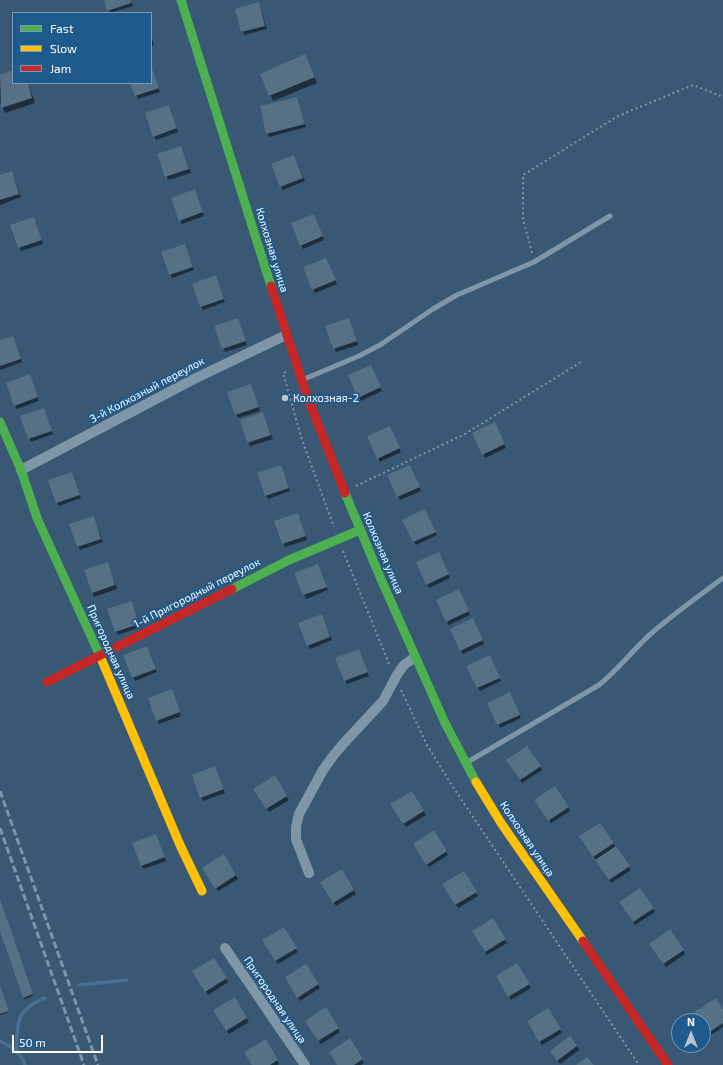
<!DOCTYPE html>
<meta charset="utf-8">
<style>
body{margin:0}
#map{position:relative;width:723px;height:1065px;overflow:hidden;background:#385874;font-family:"Exo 2",sans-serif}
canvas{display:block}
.legend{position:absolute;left:12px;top:12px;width:140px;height:72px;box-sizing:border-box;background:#1f5a8d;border:1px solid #799cbb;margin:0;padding:5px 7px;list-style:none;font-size:12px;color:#fff}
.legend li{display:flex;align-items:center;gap:8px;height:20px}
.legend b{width:20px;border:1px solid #799cbb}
.north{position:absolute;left:671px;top:1013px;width:40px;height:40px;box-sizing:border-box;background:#1f5a8d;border:1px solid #799cbb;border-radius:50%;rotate:0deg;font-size:11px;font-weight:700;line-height:16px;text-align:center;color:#fff}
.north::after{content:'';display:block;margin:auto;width:14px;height:18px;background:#b9c5ce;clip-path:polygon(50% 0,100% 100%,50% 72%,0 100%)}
.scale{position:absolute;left:12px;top:1035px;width:91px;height:18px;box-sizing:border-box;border:2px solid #fff;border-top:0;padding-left:5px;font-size:12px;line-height:14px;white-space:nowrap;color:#fff;-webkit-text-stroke:3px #1f5a8d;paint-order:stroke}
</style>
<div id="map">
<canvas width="723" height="1065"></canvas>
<ul class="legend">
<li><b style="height:5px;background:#4caf50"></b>Fast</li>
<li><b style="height:5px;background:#ffc107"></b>Slow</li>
<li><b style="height:5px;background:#c62828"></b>Jam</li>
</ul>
<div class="north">N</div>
<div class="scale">50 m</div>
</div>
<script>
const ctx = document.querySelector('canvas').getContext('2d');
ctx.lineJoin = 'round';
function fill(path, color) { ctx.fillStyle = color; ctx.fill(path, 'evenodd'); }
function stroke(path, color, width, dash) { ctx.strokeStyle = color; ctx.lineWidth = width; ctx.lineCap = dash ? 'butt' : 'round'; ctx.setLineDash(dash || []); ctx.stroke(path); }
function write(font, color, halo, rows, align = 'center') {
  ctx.font = font + ' "Exo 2",sans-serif'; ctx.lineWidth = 3.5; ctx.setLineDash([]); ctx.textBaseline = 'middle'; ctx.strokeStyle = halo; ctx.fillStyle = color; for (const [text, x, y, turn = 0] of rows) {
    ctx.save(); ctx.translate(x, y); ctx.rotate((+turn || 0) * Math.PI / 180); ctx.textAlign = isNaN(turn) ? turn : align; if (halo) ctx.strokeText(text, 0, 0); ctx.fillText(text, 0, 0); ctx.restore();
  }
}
fill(new Path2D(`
 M105,0H130L133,6L110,13Z
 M259,3L267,29L244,35L236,9Z
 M151,35L154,45L151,47Z
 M308,61L317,83L273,101L261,74Z
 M151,67L160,92L138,99L131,83H151Z
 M13,71V83H28L35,103L5,113L0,102V76Z
 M298,102L306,127L269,137L267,133Z
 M171,110L178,132L156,140L154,136Z
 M181,147L191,173L168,180L159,155Z
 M296,160L305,181L283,190L281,187Z
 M13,175L21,197L0,205V176Z
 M197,194L204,216L182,224L180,220Z
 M316,219L324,240L303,249L301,246Z
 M36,222L43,244L21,251L11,226Z
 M185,245L194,270L172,278L170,274Z
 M328,263L337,284L315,293L313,289Z
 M217,280L225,302L203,310L201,306Z
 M349,319L358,345L336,352L327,327Z
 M239,323L247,345L225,352L215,327Z
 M13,337L22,362L0,370V341Z
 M372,370L382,391L361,401L359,397Z
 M31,379L39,401L17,409L15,405Z
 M251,385L260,411L238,418L228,393Z
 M45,412L53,434L31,442L29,438Z
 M263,413L273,439L250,446L241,421Z
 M497,427L506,448L485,458L483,454Z
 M391,431L401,452L380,462L378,458Z
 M282,469L290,491L268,499L266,495Z
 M412,469L421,491L400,500L388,476Z
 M72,473L81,498L59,506L57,502Z
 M427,514L437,535L416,545L414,542Z
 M300,518L307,540L285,547L275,522Z
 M95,520L103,542L80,550L78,546Z
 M441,557L450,578L429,588L427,584Z
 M109,567L117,589L94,597L85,571Z
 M319,568L328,590L306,599L295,573Z
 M461,594L470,615L449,625L447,621Z
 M133,605L141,627L118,635L116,631Z
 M323,619L332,640L310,649L308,645Z
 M474,623L484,644L463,654L461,650Z
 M149,651L157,672L135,681L133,677Z
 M361,654L369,676L347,684L337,659Z
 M491,660L501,681L480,691L478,688Z
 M173,694L181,716L159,724L157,720Z
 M511,697L521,718L500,728L488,703Z
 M509,763L540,767L542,770L522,783Z
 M215,767L225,793L203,801L201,797Z
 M274,777L289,800L269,812L254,789Z
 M411,792L426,815L406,827L391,804Z
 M538,804L568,807L570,811L551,823Z
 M434,832L448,855L429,867L414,844Z
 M156,835L166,861L144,869L141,865Z
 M583,840L613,843L631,870L611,883Z
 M223,856L238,879L218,891L203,868Z
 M341,871L356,894L336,906L321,883Z
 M463,873L478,896L458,908L443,885Z
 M640,890L655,912L635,925L622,906Z
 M0,900L33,996L24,999L0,928Z
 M493,920L507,943L487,955L473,932Z
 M283,928L298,952L278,964L264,941Z
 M653,947L683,950L685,954L666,967Z
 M214,959L228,982L208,995L194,971Z
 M517,964L531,988L511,1000L497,977Z
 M306,965L320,988L300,1001L286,977Z
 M0,987L9,1012L0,1015Z
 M234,998L249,1022L229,1034L214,1010Z
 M326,1009L340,1032L321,1044L306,1021Z
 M548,1009L562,1033L542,1045L528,1021Z
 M723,1011V1027L711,1035L703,1024V1021H701Z
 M265,1040L279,1064L277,1065H253Z
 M350,1040L364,1063L361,1065H338Z
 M577,1046L579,1050L560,1064L553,1055Z`), '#0007');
stroke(new Path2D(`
 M79,985L127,980
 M0,1041C12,1047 20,1052 25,1065
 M17,1050C16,1023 17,1009 45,998`), '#477194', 3.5);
fill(new Path2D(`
 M104,0H131V3L107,11Z
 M259,2L265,26L241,32L235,9Z
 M305,54L315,77L269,96L260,74Z
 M151,66L159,88L135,96L130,83H151Z
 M13,70V83H28L32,98L1,108L0,75Z
 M297,97L305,124L266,134L260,106Z
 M169,105L177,128L153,137L145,113Z
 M181,146L189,169L165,177L157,154Z
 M294,155L303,178L280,187L271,164Z
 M12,171L19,194L0,200V175Z
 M195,189L203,212L179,221L171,198Z
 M314,214L323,236L300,246L291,223Z
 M34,217L42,240L18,248L10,225Z
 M185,244L193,267L169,275L161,252Z
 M326,258L336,280L312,290L303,267Z
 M216,275L224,299L200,307L192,284Z
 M238,318L246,341L222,349L214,326Z
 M349,318L357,341L333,349L325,326Z
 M13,336L21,359L0,366V340Z
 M371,365L381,387L358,398L348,375Z
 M30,374L38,397L14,406L6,383Z
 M251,384L259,407L235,415L227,392Z
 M44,408L52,431L28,439L20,416Z
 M263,412L271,435L247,443L240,420Z
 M495,422L505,444L482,455L472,433Z
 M390,426L400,448L377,459L367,436Z
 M281,465L289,488L265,496L257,473Z
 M410,465L420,487L397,497L387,475Z
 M72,472L80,495L56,503L48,480Z
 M425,509L436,532L413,542L402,520Z
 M298,513L306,536L282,544L274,521Z
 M94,516L101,539L77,547L69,524Z
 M439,552L449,574L426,585L416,562Z
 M108,562L115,585L92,593L84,570Z
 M318,564L327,587L303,595L294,573Z
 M459,589L469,611L446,622L436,600Z
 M132,601L139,624L115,632L107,609Z
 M322,614L330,637L307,646L298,623Z
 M473,618L483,640L460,651L450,629Z
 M147,646L156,669L132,678L123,655Z
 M359,649L368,672L344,681L335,658Z
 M490,655L500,678L477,688L466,666Z
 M172,689L180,712L156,721L148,698Z
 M510,692L520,715L497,725L487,703Z
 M527,746L541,766L520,780L506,760Z
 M215,766L224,789L200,798L192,775Z
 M275,775L287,796L266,809L253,789Z
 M555,786L569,807L548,821L534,800Z
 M412,791L424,811L403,824L390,804Z
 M600,823L614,843L593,857L579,836Z
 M434,830L447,851L426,865L413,844Z
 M156,834L165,857L141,866L132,843Z
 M616,846L630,866L609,880L595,860Z
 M224,854L236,875L215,889L202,868Z
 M342,869L354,890L333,903L320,882Z
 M464,871L477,892L455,905L442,884Z
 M640,888L654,908L633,922L619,902Z
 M0,899L33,994L23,998L0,931Z
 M493,918L506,939L485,952L472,931Z
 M284,927L297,948L275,961L262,940Z
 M670,929L684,950L663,964L649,944Z
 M214,958L227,978L205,992L192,971Z
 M517,963L530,984L508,997L496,976Z
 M306,964L319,984L297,998L285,977Z
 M0,986L9,1011L0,1014Z
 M235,997L247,1018L226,1031L213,1010Z
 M716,998L723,1010V1023L708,1033L703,1025V1021H700L694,1012Z
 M326,1007L339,1028L318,1041L305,1021Z
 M548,1008L561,1029L539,1042L527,1021Z
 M570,1036L577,1046L557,1061L550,1051Z
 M350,1038L363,1059L354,1065H337L329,1052Z
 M266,1039L278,1060L270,1065H252L244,1052Z
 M587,1057L594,1065H576Z`), '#567086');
stroke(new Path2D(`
 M532,253L523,219V175L618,116L693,85L723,97
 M286,372L283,373L302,440L334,527
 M356,486L465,434L581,362
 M343,551L390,666
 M401,690L427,745L451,784L639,1065`), '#7f95a8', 2, [2, 3]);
stroke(new Path2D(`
 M302,380L359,356L380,345L433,309L457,295L534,262L610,216
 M466,763L599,685C619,669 634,648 654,631C676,612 700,595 723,578`), '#7f95a8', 5);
stroke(new Path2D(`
 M21,470L194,379L286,335
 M309,873L296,839V827L299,814L323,770L333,756L344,743L383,701L398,673L404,665L415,657
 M225,948L305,1065`), '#7f95a8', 10);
stroke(new Path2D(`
 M181,0L271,286
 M0,422L21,470L37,518L100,656
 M345,493L380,577L445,723L476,782
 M232,589L289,560L360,530`), '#4caf50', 9);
stroke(new Path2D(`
 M100,656L180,845L202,891
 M476,782L501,823L583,941`), '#ffc107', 9);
stroke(new Path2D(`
 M271,286L307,396L345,493
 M47,682L232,589
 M583,941L668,1065`), '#c62828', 9);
stroke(new Path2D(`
 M0,791L98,1065
 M0,828L84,1065`), '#7f94a7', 3, [7, 3]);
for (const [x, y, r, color] of [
 [285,398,4,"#b9c5ce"]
]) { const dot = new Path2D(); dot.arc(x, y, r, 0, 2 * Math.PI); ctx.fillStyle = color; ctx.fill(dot); stroke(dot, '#1f5a8d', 1.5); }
write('11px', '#fff', '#1f5a8d', [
 ["Колхозная улица",272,250,73],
 ["3-й Колхозный переулок",147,390,-28],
 ["Колхозная улица",383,553,67],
 ["1-й Пригородный переулок",197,593,-27],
 ["Пригородная улица",111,652,66],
 ["Колхозная улица",527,839,56],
 ["Пригородная улица",275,1000,56]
]);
write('11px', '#fff', '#1f5a8d', [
 ["Колхозная-2",293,398]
], 'left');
</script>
